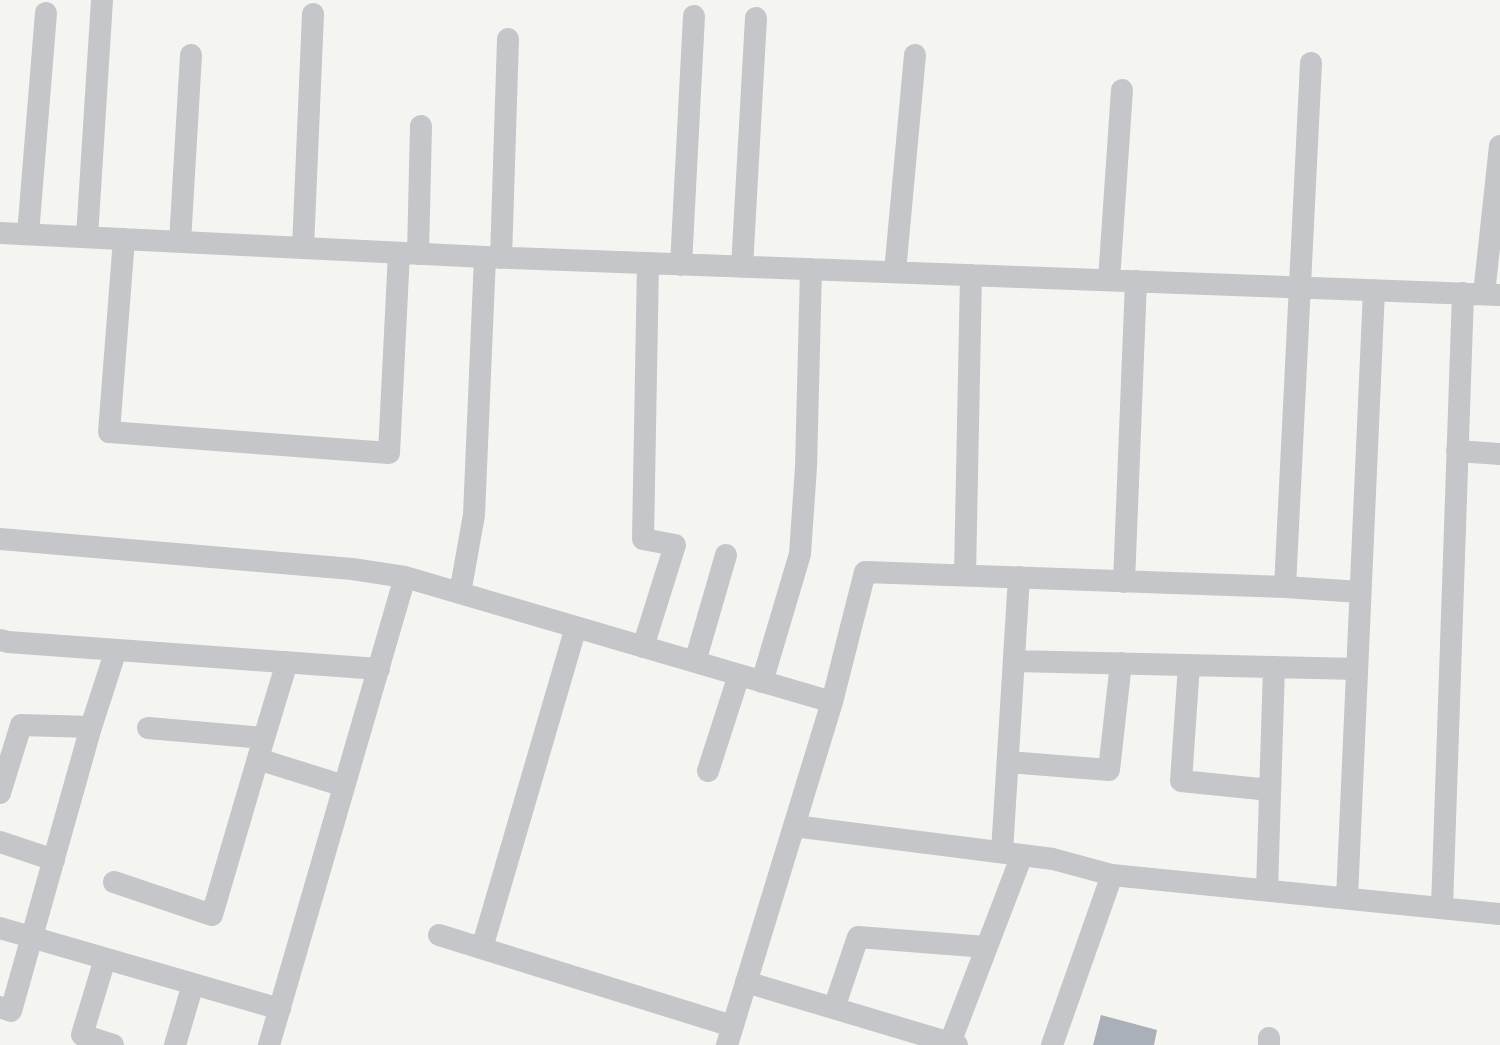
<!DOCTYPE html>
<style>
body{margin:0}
canvas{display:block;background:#f4f4f0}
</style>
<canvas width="1500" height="1045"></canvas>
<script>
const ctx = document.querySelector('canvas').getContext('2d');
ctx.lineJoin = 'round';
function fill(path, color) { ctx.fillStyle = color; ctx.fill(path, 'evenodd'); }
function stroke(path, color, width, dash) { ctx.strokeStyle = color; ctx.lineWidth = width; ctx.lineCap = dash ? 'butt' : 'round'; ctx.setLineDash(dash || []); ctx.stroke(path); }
fill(new Path2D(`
 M1101,1015L1157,1030L1154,1045H1093Z`), '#aab0b7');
stroke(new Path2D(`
 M0,233L485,257L1500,295
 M28,234L46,13
 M87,237L102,0
 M124,239L109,432L389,453L399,253
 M180,242L191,55
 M303,248L313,14
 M418,254L421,126
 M501,258L508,39
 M681,265L694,16
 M742,267L756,18
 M895,272L915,55
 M1109,280L1122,90
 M1484,294L1500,146
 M1457,451L1500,454
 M0,539L352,569L405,577L832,702
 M965,575L971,275
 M1124,582L1136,281
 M1285,587L1311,63
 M460,593L474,515L485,257
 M0,640L8,642L379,669
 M643,647L675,545L643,539L648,263
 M1014,661L1357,669
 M695,662L726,555
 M1189,665L1181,781L1270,790
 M762,682L800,554L806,467L811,269
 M264,738L287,662
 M258,759L344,786
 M1008,762L1109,770L1121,663
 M708,771L739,675
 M0,793L21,725L91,727
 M794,826L1053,859L1112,875L1500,914
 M0,842L54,860
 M1002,852L1019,577
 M114,882L212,915L264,738L148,728
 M1267,890L1274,667
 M1347,898L1374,290
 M1442,908L1463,293
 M0,928L280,1009
 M439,935L732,1026
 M482,948L576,627
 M105,959L82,1035L113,1045
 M746,982L957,1045
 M0,1007L11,1011L91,727L116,650
 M834,1008L858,937L986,947
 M1269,1038V1045
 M950,1043L1022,855
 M175,1045L193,984
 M269,1045L405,577
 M727,1045L832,702L865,572L1285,587L1360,592
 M1052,1045L1112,875`), '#c4c6ca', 22);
</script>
